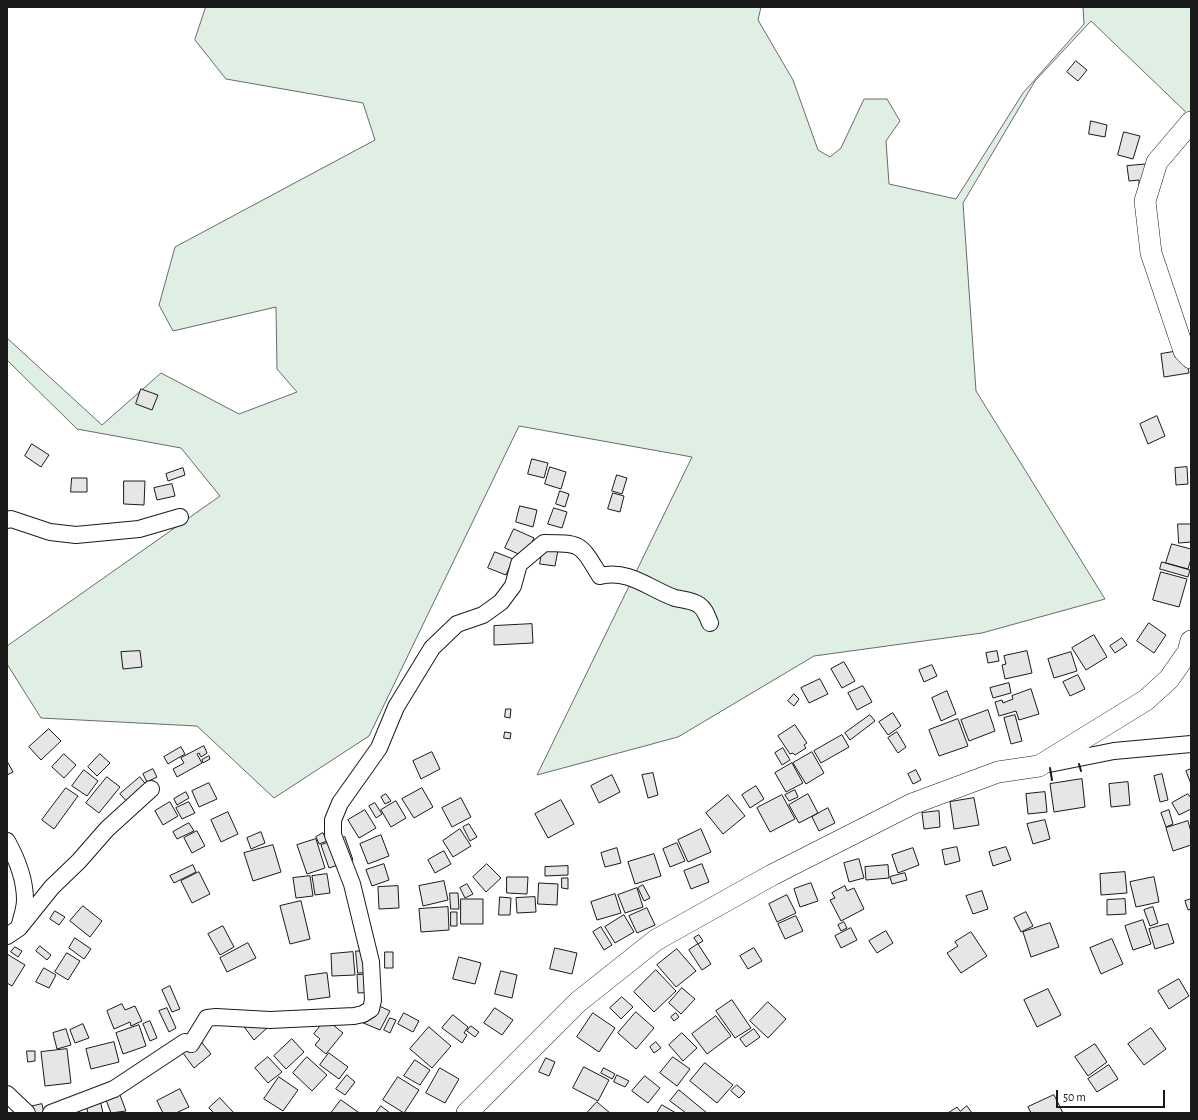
<!DOCTYPE html>
<style>
body{margin:0}
#map{position:relative;width:1198px;height:1120px;overflow:hidden;background:#fff;font-family:"Alegreya Sans",sans-serif}
canvas{display:block}
.frame{position:absolute;inset:0;border:8px solid #1a1a1a;pointer-events:none}
.scale{position:absolute;left:1056px;top:1090px;width:109px;height:18px;box-sizing:border-box;border:2px solid #1a1a1a;border-top:0;padding-left:5px;font-size:12px;line-height:14px;white-space:nowrap;color:#1a1a1a;-webkit-text-stroke:3px #fff;paint-order:stroke}
</style>
<div id="map">
<canvas width="1198" height="1120"></canvas>
<div class="frame"></div>
<div class="scale">50 m</div>
</div>
<script>
const ctx = document.querySelector('canvas').getContext('2d');
ctx.lineJoin = 'round';
function fill(path, color) { ctx.fillStyle = color; ctx.fill(path, 'evenodd'); }
function stroke(path, color, width, dash) { ctx.strokeStyle = color; ctx.lineWidth = width; ctx.lineCap = dash ? 'butt' : 'round'; ctx.setLineDash(dash || []); ctx.stroke(path); }
const green = new Path2D(`
 M206,7H761L758,20L793,80L818,150L830,157L841,148L864,99H887L900,121L886,141L889,184L956,199L1023,93L1084,24L1083,7H1191V117L1091,21L1035,81L963,203L976,391L1105,599L982,633L814,656L678,737L537,775L692,457L519,426L369,736L274,798L197,726L41,718L7,664V646L220,496L181,448L77,429L7,360V338L102,425L161,373L239,414L297,392L277,369L276,307L173,331L159,305L175,247L375,140L363,103L226,79L195,40Z`);
fill(green, '#e0efe3');
stroke(green, '#6a6a6a', 1);
const building = new Path2D(`
 M1076,61L1087,70L1078,81L1067,72Z
 M1091,121L1107,125L1105,137L1089,134Z
 M1124,132L1140,136L1133,159L1118,155Z
 M1150,164L1139,188V180L1129,181L1127,166Z
 M1185,350L1189,373L1164,377L1161,354Z
 M141,389L158,395L152,410L136,404Z
 M1157,416L1165,436L1148,444L1140,424Z
 M32,444L49,455L41,467L25,456Z
 M532,459L548,463L544,478L528,474Z
 M550,467L566,472L561,489L545,484Z
 M1187,467L1188,484L1176,485L1175,468Z
 M183,468L185,475L168,481L166,474Z
 M617,475L627,478L622,494L612,491Z
 M72,478H87V492H71Z
 M124,481H145L144,505L124,504Z
 M172,484L175,496L157,500L154,488Z
 M560,491L569,494L565,507L556,504Z
 M613,493L624,496L620,512L608,509Z
 M520,506L537,510L533,527L516,522Z
 M554,508L567,512L562,528L548,524Z
 M1178,524H1191V542L1179,543Z
 M514,529L534,538L525,557L505,548Z
 M1172,544L1191,549V559L1188,569L1166,563Z
 M543,547L558,550L555,566L540,564Z
 M495,552L513,559L506,575L488,568Z
 M1162,562L1190,570L1188,577L1160,569Z
 M1161,572L1187,579L1179,607L1153,600Z
 M1149,623L1166,635L1154,653L1137,641Z
 M532,624L533,643L494,645V626Z
 M1094,635L1107,657L1086,670L1072,648Z
 M1122,638L1127,645L1115,653L1110,646Z
 M140,651L142,667L123,669L121,652Z
 M997,651L999,661L988,663L986,653Z
 M1027,651L1032,673L1005,679L1002,665L1006,664L1004,656Z
 M1071,652L1077,671L1054,678L1048,659Z
 M844,662L855,681L842,688L831,669Z
 M932,665L937,676L924,682L919,670Z
 M1078,675L1085,689L1070,696L1063,682Z
 M820,679L828,694L809,703L801,688Z
 M1009,683L1011,693L993,698L990,688Z
 M863,686L872,702L857,710L848,693Z
 M1031,689L1039,714L1019,720L1016,711L999,716L995,702L1002,700L1003,703L1013,699L1012,696Z
 M947,691L956,714L941,721L932,698Z
 M794,694L799,699L794,706L788,701Z
 M506,709H511L510,718L505,717Z
 M988,710L995,731L969,741L961,720Z
 M893,713L901,726L888,735L879,722Z
 M870,715L875,721L850,740L845,733Z
 M1015,715L1022,741L1011,744L1004,718Z
 M958,719L968,746L939,756L929,730Z
 M795,725L807,743L804,745L806,748L795,755L793,753L790,754L778,736Z
 M49,729L61,741L41,760L29,747Z
 M505,732L511,733L510,739L504,738Z
 M897,732L906,747L898,753L888,738Z
 M842,735L849,747L821,763L814,751Z
 M204,746L207,753L201,757L199,753L197,754L202,763L177,777L173,769L184,763L181,758Z
 M181,747L185,754L168,764L164,757Z
 M783,748L790,760L782,765L775,753Z
 M432,752L440,769L421,779L413,761Z
 M812,752L824,773L806,784L793,763Z
 M64,754L76,765L64,778L52,767Z
 M100,754L110,763L97,776L88,767Z
 M209,756L210,759L203,763L202,760Z
 M7,761L13,772L7,775Z
 M792,763L803,783L786,792L775,773Z
 M153,769L157,777L147,782L143,774Z
 M1191,769V784L1186,771Z
 M84,770L98,781L87,796L72,786Z
 M916,770L921,780L913,784L908,774Z
 M653,773L658,795L648,798L642,775Z
 M1162,774L1168,800L1160,802L1154,776Z
 M612,775L620,792L599,803L591,786Z
 M107,777L120,787L99,813L86,803Z
 M140,777L148,787L129,804L120,794Z
 M1082,779L1085,807L1054,812L1050,784Z
 M1128,782L1130,805L1111,807L1109,784Z
 M209,783L217,799L199,807L192,791Z
 M756,786L764,799L750,808L742,795Z
 M66,788L78,796L54,829L42,820Z
 M422,788L433,807L414,818L402,799Z
 M795,790L798,797L789,801L785,795Z
 M186,792L189,798L177,805L174,799Z
 M1045,792L1047,812L1028,814L1026,794Z
 M386,794L391,801L385,804L381,797Z
 M808,794L818,813L799,823L789,805Z
 M1188,794L1191,798V809L1179,815L1172,803Z
 M728,795L745,816L723,834L706,813Z
 M782,795L795,819L770,832L757,808Z
 M461,798L471,817L452,827L442,808Z
 M974,798L979,825L954,829L950,802Z
 M561,800L574,824L548,838L535,814Z
 M396,801L406,818L391,827L381,810Z
 M170,802L178,816L163,825L155,811Z
 M189,802L195,813L182,819L176,808Z
 M375,803L382,814L376,818L369,806Z
 M828,808L835,823L819,831L812,817Z
 M365,810L376,828L359,838L348,820Z
 M1169,810L1173,824L1166,827L1161,813Z
 M939,811L940,827L924,829L922,813Z
 M228,812L238,834L221,842L211,820Z
 M1045,820L1050,839L1033,844L1027,824Z
 M1188,821L1191,832V845L1173,851L1166,828Z
 M189,823L194,831L177,839L173,832Z
 M469,824L477,837L470,841L463,827Z
 M460,829L471,846L453,857L443,841Z
 M701,829L711,852L688,862L678,840Z
 M197,831L205,846L192,853L184,838Z
 M261,832L265,843L251,849L247,838Z
 M323,833L327,841L319,844L316,837Z
 M381,835L389,856L368,864L360,844Z
 M345,837L353,860L329,868L321,845Z
 M316,839L325,868L307,874L297,845Z
 M677,843L685,861L670,867L663,849Z
 M273,845L281,872L253,881L244,853Z
 M957,847L960,861L945,865L942,850Z
 M1006,847L1011,860L993,866L989,852Z
 M617,848L621,863L605,867L601,853Z
 M913,848L919,865L898,873L892,855Z
 M444,851L451,864L435,873L428,860Z
 M654,854L661,876L635,884L628,862Z
 M859,859L864,878L849,882L844,863Z
 M384,864L389,880L372,886L366,870Z
 M487,864L501,878L486,892L473,877Z
 M702,864L709,882L691,889L684,871Z
 M193,865L196,872L174,883L170,876Z
 M888,865L889,878L866,880L865,867Z
 M568,866V875L545,876V867Z
 M199,872L210,894L192,903L181,881Z
 M1125,872L1127,893L1101,895L1100,874Z
 M905,873L907,880L892,884L890,877Z
 M327,874L330,893L315,895L312,876Z
 M310,876L313,896L296,898L293,878Z
 M507,877H528L527,894L507,893Z
 M1154,877L1159,902L1136,907L1130,882Z
 M562,878H568V889L562,888Z
 M444,881L448,900L423,906L419,886Z
 M539,883L558,884L557,905L538,904Z
 M811,883L818,901L800,907L794,889Z
 M467,884L473,894L465,898L460,888Z
 M643,885L650,898L644,901L638,888Z
 M398,886L399,908L379,909L378,887Z
 M845,886L847,891L854,888L864,909L841,921L830,900L835,898L832,893Z
 M637,888L643,907L625,913L618,895Z
 M982,891L988,909L973,914L966,896Z
 M450,893H458L459,909H451Z
 M615,894L621,913L597,920L591,902Z
 M787,895L796,913L777,922L769,904Z
 M500,897L511,898L510,915H499Z
 M535,897L536,912L517,913L516,898Z
 M461,899H483V924H461Z
 M1125,899L1126,914L1107,915V900Z
 M1191,899V909L1188,910L1185,901Z
 M301,901L310,939L290,944L280,906Z
 M83,906L102,921L90,937L70,921Z
 M448,907L449,930L421,932L419,909Z
 M1153,907L1158,923L1150,926L1144,910Z
 M647,908L655,925L637,933L629,916Z
 M55,911L65,917L59,925L50,919Z
 M451,912H457V926H451Z
 M1026,912L1033,926L1021,932L1014,918Z
 M624,915L634,932L615,943L605,927Z
 M796,916L803,931L785,939L778,924Z
 M1143,920L1151,944L1133,950L1125,926Z
 M844,922L847,928L841,931L838,925Z
 M1050,923L1059,947L1031,957L1023,932Z
 M1168,924L1174,943L1155,949L1149,929Z
 M223,926L234,947L220,955L208,934Z
 M601,927L612,945L604,950L593,932Z
 M851,928L857,940L841,948L835,936Z
 M886,931L893,943L877,953L869,941Z
 M971,932L987,956L961,973L947,953L958,946L955,942Z
 M699,935L703,941L698,944L694,938Z
 M75,938L91,949L84,959L69,948Z
 M1112,939L1123,964L1101,974L1090,948Z
 M248,943L256,958L227,972L220,958Z
 M698,944L711,964L702,970L689,950Z
 M40,946L51,955L47,960L36,951Z
 M15,947L22,951L18,957L11,952Z
 M555,948L577,953L572,974L550,969Z
 M754,948L762,961L748,969L740,956Z
 M677,949L696,971L676,987L657,965Z
 M356,951H368L377,972L358,973Z
 M353,952L355,975L332,976L331,954Z
 M385,952H393V968H385Z
 M67,953L80,961L68,980L55,972Z
 M7,954L25,965L12,986L7,983Z
 M459,957L481,963L475,984L453,979Z
 M44,968L56,975L49,988L36,982Z
 M656,970L676,991L654,1012L634,992Z
 M501,971L517,975L512,998L495,994Z
 M327,973L330,997L308,1000L305,976Z
 M376,974L377,992L358,993L357,975Z
 M1179,979L1189,996L1169,1009L1158,991Z
 M170,986L180,1009L172,1012L162,990Z
 M682,988L695,999L681,1014L669,1003Z
 M1048,989L1061,1015L1037,1027L1024,1000Z
 M622,997L633,1007L621,1019L610,1008Z
 M732,1000L751,1028L735,1038L716,1011Z
 M371,1002L390,1011L380,1030L361,1022Z
 M768,1002L786,1019L768,1038L750,1021Z
 M122,1004L125,1010L135,1006L142,1021L131,1026L130,1022L114,1029L107,1011Z
 M167,1008L176,1028L169,1032L159,1011Z
 M495,1008L513,1020L502,1035L484,1023Z
 M636,1012L654,1028L636,1049L618,1033Z
 M404,1013L419,1021L413,1032L398,1024Z
 M593,1013L615,1028L599,1052L577,1037Z
 M676,1013L679,1017L674,1021L671,1017Z
 M453,1015L468,1027L464,1033L467,1035L462,1043L442,1028Z
 M716,1016L731,1036L707,1054L692,1034Z
 M257,1017L267,1028L254,1040L245,1028Z
 M390,1018L396,1020L390,1033L384,1030Z
 M326,1019L343,1033L326,1054L315,1045L320,1039L314,1034Z
 M150,1021L157,1038L150,1041L143,1024Z
 M83,1024L89,1038L75,1043L70,1030Z
 M139,1025L146,1046L123,1054L116,1033Z
 M471,1026L479,1032L475,1037L467,1031Z
 M429,1027L451,1046L432,1068L410,1049Z
 M1151,1028L1166,1049L1144,1065L1128,1044Z
 M66,1029L71,1045L57,1049L53,1033Z
 M754,1029L760,1037L746,1047L740,1039Z
 M682,1033L697,1048L683,1061L669,1045Z
 M199,1039L211,1054L194,1068L183,1053Z
 M292,1039L304,1052L286,1069L274,1056Z
 M114,1042L119,1062L91,1069L86,1049Z
 M656,1042L661,1048L654,1053L650,1047Z
 M1095,1044L1107,1062L1088,1076L1075,1057Z
 M67,1049L71,1083L45,1086L41,1052Z
 M27,1051H35V1061L28,1062Z
 M329,1053L348,1067L339,1079L320,1065Z
 M268,1057L282,1072L268,1083L255,1068Z
 M307,1057L327,1075L312,1091L293,1073Z
 M673,1057L690,1069L677,1086L660,1073Z
 M546,1058L555,1062L549,1076L539,1072Z
 M415,1060L430,1070L420,1085L404,1076Z
 M705,1063L733,1085L717,1103L690,1081Z
 M1109,1065L1118,1079L1097,1092L1088,1079Z
 M584,1067L609,1080L598,1101L573,1088Z
 M440,1068L459,1079L445,1103L426,1093Z
 M604,1068L615,1074L612,1079L601,1073Z
 M347,1075L355,1082L345,1095L336,1089Z
 M617,1075L629,1081L625,1087L614,1082Z
 M645,1076L660,1088L648,1103L632,1091Z
 M279,1077L298,1090L283,1111L264,1099Z
 M398,1077L419,1090L404,1113L383,1100Z
 M737,1085L745,1092L739,1098L731,1091Z
 M180,1089L189,1107L176,1113H163L157,1101Z
 M679,1090L707,1113H686L670,1101Z
 M99,1095L103,1113H88L84,1098Z
 M120,1095L126,1111L111,1113L106,1100Z
 M1054,1095L1063,1113H1031L1028,1107Z
 M220,1098L234,1113H214L209,1108Z
 M341,1100L358,1112L357,1113H331Z
 M597,1102L610,1113H587Z
 M42,1104L44,1113H22L21,1109Z
 M662,1105L676,1113H657Z
 M381,1106L390,1113H376Z
 M967,1106L972,1113H948L957,1107L960,1111Z`);
fill(building, '#e6e6e6');
stroke(building, '#1a1a1a', 1);
const minor = new Path2D(`
 M7,520L11,519L50,532L76,535L139,529L180,517
 M1049,764L1114,751L1191,744
 M7,841C17,859 25,879 25,900C25,909 21,919 19,928L7,936
 M19,928L52,887L79,861L107,829L151,789
 M7,1094L27,1113
 M51,1113L114,1089L185,1042L191,1044L207,1018L216,1017L270,1020L354,1016L363,1014L371,1009L373,1000L371,962L352,884L333,835V820L340,803L379,748L396,707L432,648L457,624L483,615L501,602L513,586L519,564L544,543C583,543 580,544 600,576C630,569 649,589 675,598C683,600 692,600 699,605C705,609 707,616 710,623`);
const major = new Path2D(`
 M1191,122L1157,162L1145,201L1151,253L1184,351L1191,358
 M467,1113L578,1002L656,940L772,875L912,804L998,772L1039,766L1146,700L1169,679L1188,652L1191,641`);
stroke(minor, '#1a1a1a', 18);
stroke(major, '#1a1a1a', 22);
stroke(minor, '#fff', 16);
stroke(major, '#fff', 21);
stroke(new Path2D(`
 M1079,764L1081,771
 M1050,768L1052,780`), '#1a1a1a', 2);
</script>
